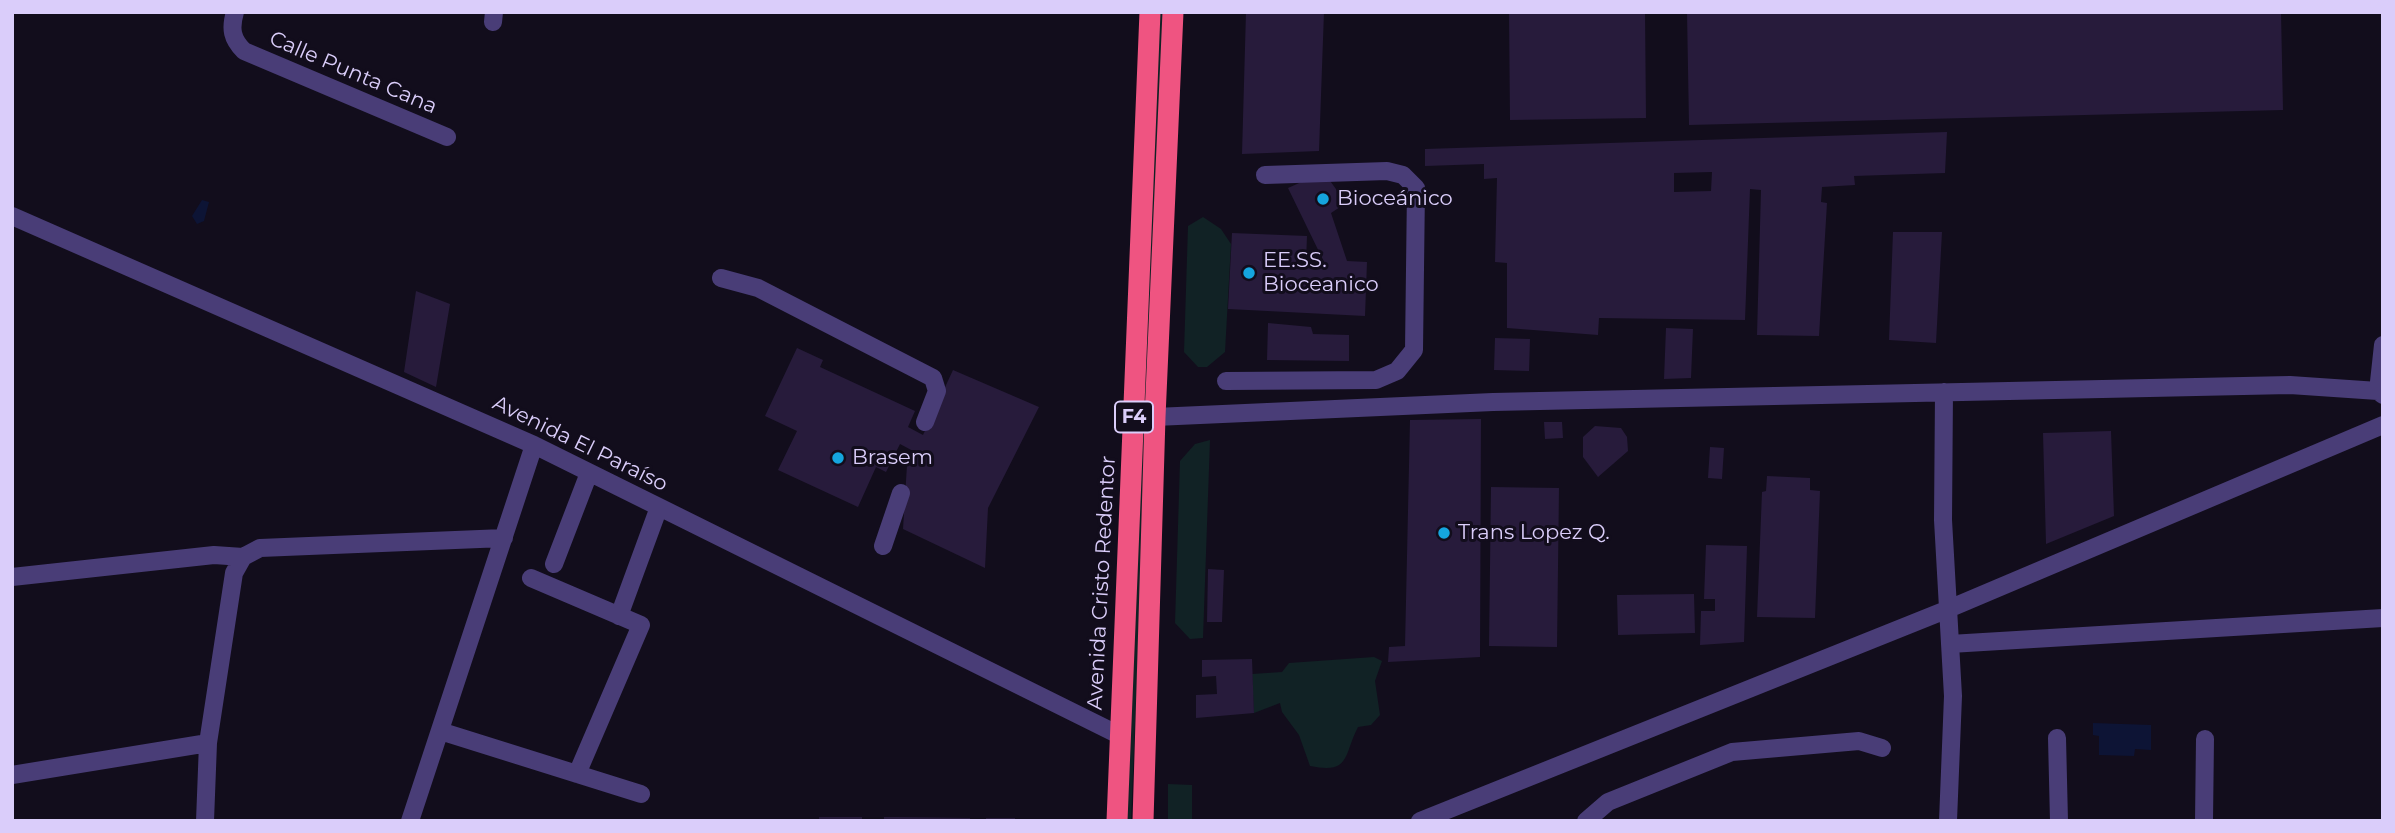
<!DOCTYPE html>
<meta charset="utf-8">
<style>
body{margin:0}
#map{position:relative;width:2395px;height:833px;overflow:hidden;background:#120d1c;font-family:Montserrat,sans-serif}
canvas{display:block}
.frame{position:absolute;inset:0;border:14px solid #dacdfa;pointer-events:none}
</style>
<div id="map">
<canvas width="2395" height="833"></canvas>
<div class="frame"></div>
</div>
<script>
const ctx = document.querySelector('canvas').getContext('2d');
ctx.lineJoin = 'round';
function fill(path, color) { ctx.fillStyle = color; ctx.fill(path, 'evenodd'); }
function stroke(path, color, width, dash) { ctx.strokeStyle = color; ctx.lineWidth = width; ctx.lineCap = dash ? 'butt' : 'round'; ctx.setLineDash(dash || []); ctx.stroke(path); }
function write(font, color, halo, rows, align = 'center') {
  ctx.font = font + ' Montserrat,sans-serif'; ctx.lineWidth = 6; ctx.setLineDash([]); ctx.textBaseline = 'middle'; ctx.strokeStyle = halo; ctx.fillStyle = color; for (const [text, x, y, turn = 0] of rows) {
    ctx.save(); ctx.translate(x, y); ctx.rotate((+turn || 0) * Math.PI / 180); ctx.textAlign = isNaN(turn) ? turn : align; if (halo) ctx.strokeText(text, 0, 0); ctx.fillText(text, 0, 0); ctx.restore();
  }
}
fill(new Path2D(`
 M1159,12H1164L1131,821H1127Z
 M1203,217L1221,229L1231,244L1225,352L1207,367H1198L1184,352L1188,226Z
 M1210,440L1203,638L1190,639L1175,623L1180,461L1195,444Z
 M1374,657L1382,661L1375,681L1380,715L1371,725L1358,727C1343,756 1351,774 1310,766L1299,735L1282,712L1280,703L1254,713L1252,674L1282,672L1289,663Z
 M1168,784L1192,785V821H1168Z`), '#112225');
fill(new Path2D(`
 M202,200L209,202L204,221L197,224L192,216Z
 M2093,723L2151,725V750L2135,749L2134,756L2099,755V736L2093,735Z`), '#0d1435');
fill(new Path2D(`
 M1246,12H1324L1319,151L1242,154Z
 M1509,12H1645L1646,118L1510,120Z
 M1687,12H2281L2283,110L1689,125Z
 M1947,132L1945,173L1854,176L1855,185L1822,187L1821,202L1827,203L1819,336L1757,335L1761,190L1750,189L1745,320L1599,318L1598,335L1507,328V263L1495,262L1497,178L1484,179V164L1425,166V149ZM1712,172L1711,191L1674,192V173Z
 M1315,176L1328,178L1346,203L1331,213L1347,261L1367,262L1365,316L1228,309L1232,233L1307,236L1306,262H1324L1288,188Z
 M1893,232H1942L1936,343L1889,340Z
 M416,291L450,304L436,387L404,372Z
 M1268,323L1311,327L1313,334L1349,335V361L1267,360Z
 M1666,328L1693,329L1691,378L1664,379Z
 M1495,338L1530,339L1529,371L1494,370Z
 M797,348L823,360L820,367L915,411L908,427L923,435L953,370L1039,407L988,508L985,568L903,529L907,465L915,452L900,444L886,472L876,467L858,507L778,470L797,431L765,416Z
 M1481,419L1480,657L1388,662L1389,647L1405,646L1410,420Z
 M1544,422H1562L1563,438L1545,439Z
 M1595,426L1621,428L1627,437L1628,451L1598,477L1583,457V437Z
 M2111,431L2114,516L2046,544L2043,433Z
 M1710,447L1724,448L1722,479L1708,478Z
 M1767,476L1810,478V490L1820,491L1815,618L1757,617L1762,492L1766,491Z
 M1491,487L1559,488L1557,647L1489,646Z
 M1706,545L1747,546L1744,642L1700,645L1701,611H1715V599H1704Z
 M1208,569L1224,570L1222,622H1207Z
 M1694,594L1695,633L1618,635L1617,595Z
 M1252,659L1254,713L1196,718V695L1217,694L1216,676L1202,677V660Z
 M819,817H862V821H819Z
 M884,817H899L970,818V821H884Z
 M986,818H1015V821H986Z`), '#271b3b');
stroke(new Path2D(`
 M235,12C230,29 232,39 244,51L447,137
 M493,22L494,12
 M12,216L534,445L1119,735
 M721,278L758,288L933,378L937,391L925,422
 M1226,381L1376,380L1397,371L1414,350L1416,188L1403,175L1387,171L1265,175
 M2378,391L2383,345
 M1944,392L1943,520L1953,696L1948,821
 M1155,417L1493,402L2290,385L2378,391L2383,395
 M883,546L901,493
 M554,564L589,473
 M12,577L214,555L243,557
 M531,578L641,625L577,774
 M619,616L659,507
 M1950,644L2383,618
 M440,731L641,794
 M2057,738L2059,821
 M12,775L208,743L234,573L243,557L260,548L504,538
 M205,821L208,743
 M410,821L534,445
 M1420,821L1946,610L2383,425
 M1586,821L1608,802L1732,752L1859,741L1882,748
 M2204,821L2205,739`), '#493d77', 18);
stroke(new Path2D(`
 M1117,821L1150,12
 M1143,821L1155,417L1173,12`), '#ef5481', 21);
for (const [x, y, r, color] of [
 [1323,199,7,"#15a5de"],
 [1249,273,7,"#15a5de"],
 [838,458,7,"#15a5de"],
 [1444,533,7,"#15a5de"]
]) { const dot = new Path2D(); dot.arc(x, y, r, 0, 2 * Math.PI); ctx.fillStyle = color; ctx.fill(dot); stroke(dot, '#120d1c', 2.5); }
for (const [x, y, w] of [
 [1134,417,38]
]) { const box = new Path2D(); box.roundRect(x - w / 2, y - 15.5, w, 31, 5); ctx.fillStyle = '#120d1c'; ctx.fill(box); stroke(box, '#dacdfa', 2); }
write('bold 19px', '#dacdfa', null, [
 ["F4",1134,417]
]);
write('21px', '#dacdfa', '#120d1c', [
 ["Calle Punta Cana",353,73,23],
 ["Avenida El Paraíso",580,444,26],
 ["Avenida Cristo Redentor",1102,583,-87]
]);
write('21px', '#dacdfa', '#120d1c', [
 ["Bioceánico",1337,199],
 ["EE.SS.",1263,261],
 ["Bioceanico",1263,285],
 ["Brasem",852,458],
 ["Trans Lopez Q.",1458,533]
], 'left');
</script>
